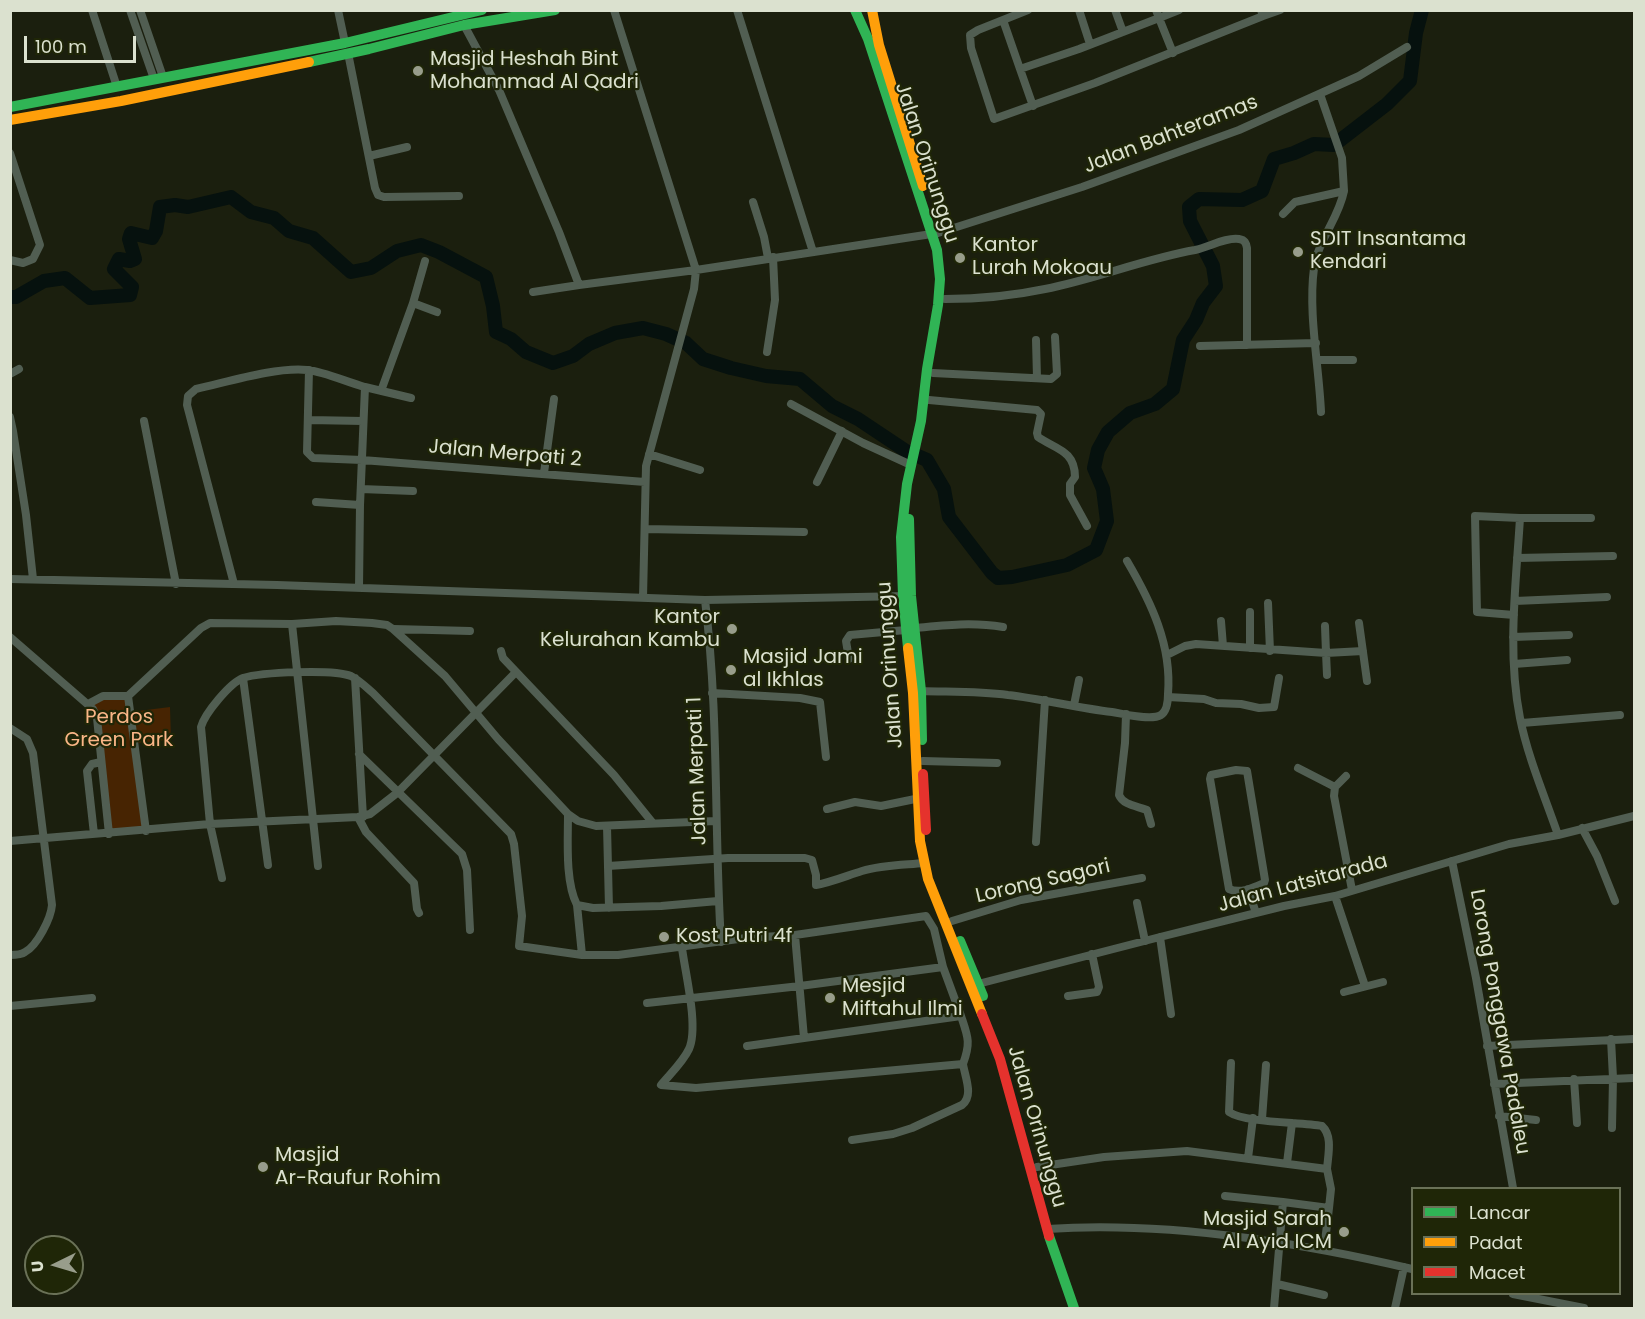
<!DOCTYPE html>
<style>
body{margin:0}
#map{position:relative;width:1645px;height:1319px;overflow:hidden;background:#1b1f0e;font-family:Poppins,sans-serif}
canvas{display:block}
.frame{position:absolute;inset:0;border:12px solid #dbe1cf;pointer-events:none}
.legend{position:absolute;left:1411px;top:1187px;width:210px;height:108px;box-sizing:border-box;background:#1f2607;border:2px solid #6a7157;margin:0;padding:8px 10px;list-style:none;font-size:18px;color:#dbe1cf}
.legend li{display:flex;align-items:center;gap:12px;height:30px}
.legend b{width:30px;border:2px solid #6a7157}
.north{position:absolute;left:24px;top:1235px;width:60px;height:60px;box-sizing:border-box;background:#1f2607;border:2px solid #6a7157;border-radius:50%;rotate:265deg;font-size:16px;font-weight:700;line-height:24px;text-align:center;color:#dbe1cf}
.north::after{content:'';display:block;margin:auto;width:21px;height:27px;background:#989d8b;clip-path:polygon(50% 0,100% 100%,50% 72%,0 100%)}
.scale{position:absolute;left:24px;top:36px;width:112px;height:27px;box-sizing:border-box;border:3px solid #dbe1cf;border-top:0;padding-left:8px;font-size:18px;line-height:21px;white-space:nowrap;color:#dbe1cf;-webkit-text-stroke:4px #1f2607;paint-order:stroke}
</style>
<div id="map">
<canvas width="1645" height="1319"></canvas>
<div class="frame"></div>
<ul class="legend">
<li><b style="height:8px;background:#30b455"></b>Lancar</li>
<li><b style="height:8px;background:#ff9f0a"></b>Padat</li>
<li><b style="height:8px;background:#e5322d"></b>Macet</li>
</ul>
<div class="north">U</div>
<div class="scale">100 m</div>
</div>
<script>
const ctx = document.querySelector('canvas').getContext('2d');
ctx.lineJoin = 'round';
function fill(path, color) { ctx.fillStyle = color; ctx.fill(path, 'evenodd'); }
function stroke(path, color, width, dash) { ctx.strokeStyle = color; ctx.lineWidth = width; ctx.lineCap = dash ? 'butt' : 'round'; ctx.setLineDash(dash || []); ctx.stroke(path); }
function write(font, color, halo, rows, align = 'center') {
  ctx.font = font + ' Poppins,sans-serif'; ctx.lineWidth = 4.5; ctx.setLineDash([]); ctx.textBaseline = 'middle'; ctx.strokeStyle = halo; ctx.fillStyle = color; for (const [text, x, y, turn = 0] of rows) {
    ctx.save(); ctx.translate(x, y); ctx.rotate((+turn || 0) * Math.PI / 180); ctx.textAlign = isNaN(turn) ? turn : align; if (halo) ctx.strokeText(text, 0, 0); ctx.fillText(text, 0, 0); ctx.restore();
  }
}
fill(new Path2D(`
 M103,696H128L130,712L170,707L171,740L135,743L146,831L109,833L92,703Z`), '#472402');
stroke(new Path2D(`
 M10,297H16L44,281L65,278L90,298L130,295L132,287L114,269L119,259L130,261L135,259L129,239L131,233L152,238L156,231L160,207L175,205L188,207L231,197L251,212L274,218L289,231L313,238L351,272L371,268L397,251L421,245L439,252L486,277L493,306L496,332L511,339L526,352L553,363L573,356L589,344L615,333L643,328L666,334L686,343L703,359L731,368L766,376L800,379L832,406L858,419L906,451L927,460L944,489L949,517L992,573L998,578L1012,577
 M1012,577L1067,565L1096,550L1107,521L1103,489L1094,468L1098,450L1108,432L1130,413L1155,404L1173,389L1183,340L1196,320L1203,303L1216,286L1213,266L1190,221L1189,207L1199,199L1242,200L1262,191L1274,159L1294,153L1314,144L1334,145L1387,104L1410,81L1416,33L1422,10`), '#06110e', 14);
stroke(new Path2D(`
 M92,10L117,87
 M130,10L154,79
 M140,10L163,77
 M338,10L345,43
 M614,10L696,270L694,289L646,466L643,598
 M737,10L813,252
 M1028,10L978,30L970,35L971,48L994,119L1095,83L1263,16
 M1079,10L1090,44
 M1115,10L1123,32
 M1261,10L1263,16L1280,10
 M1003,20L1020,69
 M464,25L499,90L559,232L579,285L696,270L938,233L1082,187L1239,130L1359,76L1407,47
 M348,53L375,188L378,195L384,197L459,196
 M1173,53L1159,18L1179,10
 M1320,94L1342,158L1344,191
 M1033,106L1020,69L1079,49L1159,18L1156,10
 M10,153L40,245L33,259L23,263L10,260
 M369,156L407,147
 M753,202L764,237L768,258
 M1283,214L1295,202L1344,191C1339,218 1318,240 1314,268C1308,313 1319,366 1321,412
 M533,292L579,285
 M945,299C979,299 1012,296 1045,289C1096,279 1144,259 1195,250C1209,247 1226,237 1239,239C1245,240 1246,243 1247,248V345
 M413,303L437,312
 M1036,340L1037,378
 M1200,346L1316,343
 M767,352L775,300L773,257
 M1317,360H1353
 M309,370L307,452L313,458L362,460L645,482
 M933,373L1051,379L1057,374L1055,337
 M10,374L19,369
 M381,391L413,303L425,261
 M929,400L1037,410L1041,414L1037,433L1038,437C1055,449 1075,450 1075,477L1070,484V495L1087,526
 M791,404L863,443L911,465
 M10,417L13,431L10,432
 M309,420L363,421
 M144,421L176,584
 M13,431L26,515L33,579
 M649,454L700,470
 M544,473L554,399
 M817,482L842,431
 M361,489L413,491
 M316,502L360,505
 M645,529L804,532
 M1517,558L1613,556
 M10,579L277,585L705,600L907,596
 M234,584L187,405L188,396L196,389C228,382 275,367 307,370C326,372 346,382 365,387
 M359,588L360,505L365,387L411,398
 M705,600C719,713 714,828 721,942
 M1515,601L1607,597
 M1268,603L1270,651
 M1250,612V648
 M1514,615L1477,612L1475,516L1520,518
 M1221,621L1223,646
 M1359,623L1367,681
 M1325,626L1326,653L1363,651
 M915,628C945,625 973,622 1003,627
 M394,629L470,631
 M10,637L93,709L97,718L109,834
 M1513,637L1569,635
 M501,651L503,658L614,775L652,822
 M1167,655L1185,646L1196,644L1326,653L1327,675
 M849,659L846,641L850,635L906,630
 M1514,664L1567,660
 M243,678L268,865
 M355,678L363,817
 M921,691C950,692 979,691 1008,695C1043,699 1077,708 1112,712C1124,714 1151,721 1161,715C1167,711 1168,701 1168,694C1172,645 1151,602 1127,561
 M712,693L800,698L820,702L826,757
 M1168,697L1204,699L1216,703L1241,704L1259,708L1274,707L1279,678
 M88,704L103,696H128
 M1074,705L1079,680
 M1126,714L1125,743L1119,795C1123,805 1137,806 1147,810L1151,824
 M1522,723L1620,715
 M10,728L27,739L33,753L52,905C51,918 37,946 25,952C21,955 15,955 10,955
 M359,754L462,854L467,870L470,930
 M923,761L997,763
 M1298,768L1335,787
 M1236,770L1247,771L1265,880L1264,883C1253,888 1240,894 1229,889L1210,779L1211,775Z
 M1346,776L1335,787L1334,796L1352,890
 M827,809L855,802L881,806L920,798
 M568,814L578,821L596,826L716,821
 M358,817L366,832L414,883L417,909L419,913
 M607,826L609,908
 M1582,828L1597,856L1615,901
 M146,831L128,696L201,628L210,623L292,624
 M94,834L87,771L92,764L101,762
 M1558,835C1545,797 1528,758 1520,718C1507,652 1516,584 1520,518H1591
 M10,841L210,824L201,727C205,713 230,683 243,678C261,672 334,669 351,676C359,680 366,687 373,693L511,834L514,844L522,916L519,946L582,955H618L746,938L795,935L926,916L934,929L943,967L961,1016
 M1036,842L1045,700
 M1452,861L1476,978L1513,1188
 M318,866L292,624L336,621L372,623L387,625L393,629L445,676L498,739L568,814C568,840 565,882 577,905L593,908L661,906L718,901
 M608,866L728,858H805L812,860L816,875V885C832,882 846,876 862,871C882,865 903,865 924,863
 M222,878L210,824L358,817L370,814L397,793L516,672
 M1248,889L1256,913
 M1335,896L1365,986
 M1137,903L1145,941
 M577,905L582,955
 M952,921L1021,900L1142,878
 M795,935L804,1038
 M1160,937L1171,1014
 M682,948C685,972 699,1027 689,1049C683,1062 670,1074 661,1085L696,1088L963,1064C971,1042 968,1037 961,1016L747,1046
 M974,985L1160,937L1284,906L1335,896L1509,844L1558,835L1634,816
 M1344,992L1383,982
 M1068,996L1097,992L1099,987L1092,954
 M647,1003L800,986L943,967
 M10,1006L92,998
 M1611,1039L1613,1078L1612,1128
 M1487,1046L1634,1039
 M1231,1063L1229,1112C1245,1123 1301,1122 1322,1126C1333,1136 1328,1155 1327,1169
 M1574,1079L1577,1123
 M1494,1084L1634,1078
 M1499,1116L1536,1120
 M1262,1119L1266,1065
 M852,1140L893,1134L912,1128L962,1105C974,1096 965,1077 963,1064
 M1248,1158L1253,1118
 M1287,1163L1292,1123
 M1037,1167L1104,1157L1187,1151L1327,1169L1331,1189L1329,1208
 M1225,1196L1283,1202
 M1047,1229C1165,1221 1297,1242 1412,1269
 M1277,1284L1324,1295
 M1513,1294L1584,1308
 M1274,1308L1283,1202L1329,1208L1324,1250
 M1395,1308L1404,1267`), '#515e52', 8);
stroke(new Path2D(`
 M855,10L868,39L937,250L940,279L938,305L927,369L921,421L907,484L901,537L903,596L908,648
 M309,62L369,49L464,25L555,10
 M10,107L345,43L482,10
 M909,519L911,596L921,691L922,740
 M960,941L983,996
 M1049,1236L1074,1308`), '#30b455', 10);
stroke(new Path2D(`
 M872,10L879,45L923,186
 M10,120L121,101L309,62
 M908,648L913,693L920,841L928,879L982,1014`), '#ff9f0a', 10);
stroke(new Path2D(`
 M923,774L926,830
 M982,1014L1000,1059L1049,1236`), '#e5322d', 10);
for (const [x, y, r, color] of [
 [418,71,6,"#989d8b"],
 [1298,252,6,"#989d8b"],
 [960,258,6,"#989d8b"],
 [732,629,6,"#989d8b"],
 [731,670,6,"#989d8b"],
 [664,937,6,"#989d8b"],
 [830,998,6,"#989d8b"],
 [263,1167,6,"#989d8b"],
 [1344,1232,6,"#989d8b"]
]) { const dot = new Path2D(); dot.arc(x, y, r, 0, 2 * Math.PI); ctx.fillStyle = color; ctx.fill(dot); stroke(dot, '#1f2607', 2); }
write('20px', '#dbe1cf', '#1f2607', [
 ["Masjid Heshah Bint",430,60],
 ["Mohammad Al Qadri",430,83],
 ["SDIT Insantama",1310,240],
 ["Kendari",1310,263],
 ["Kantor",972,246],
 ["Lurah Mokoau",972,269],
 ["Kantor",720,618,"right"],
 ["Kelurahan Kambu",720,641,"right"],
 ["Masjid Jami",743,658],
 ["al Ikhlas",743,681],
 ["Kost Putri 4f",676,937],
 ["Mesjid",842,987],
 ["Miftahul Ilmi",842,1010],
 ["Masjid",275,1156],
 ["Ar-Raufur Rohim",275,1179],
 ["Masjid Sarah",1332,1220,"right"],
 ["Al Ayid ICM",1332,1243,"right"]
], 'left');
write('20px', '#dbe1cf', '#1f2607', [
 ["Jalan Bahteramas",1171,135,-21],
 ["Jalan Orinunggu",926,163,72],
 ["Jalan Merpati 2",505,454,5],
 ["Jalan Orinunggu",891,665,-94],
 ["Jalan Merpati 1",698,771,-92],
 ["Lorong Sagori",1043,882,-13],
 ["Jalan Latsitarada",1303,884,-15],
 ["Lorong Ponggawa Padaleu",1499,1022,80],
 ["Jalan Orinunggu",1036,1127,74]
]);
write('20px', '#fab687', '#1f2607', [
 ["Perdos",119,718],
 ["Green Park",119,741]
]);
</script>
